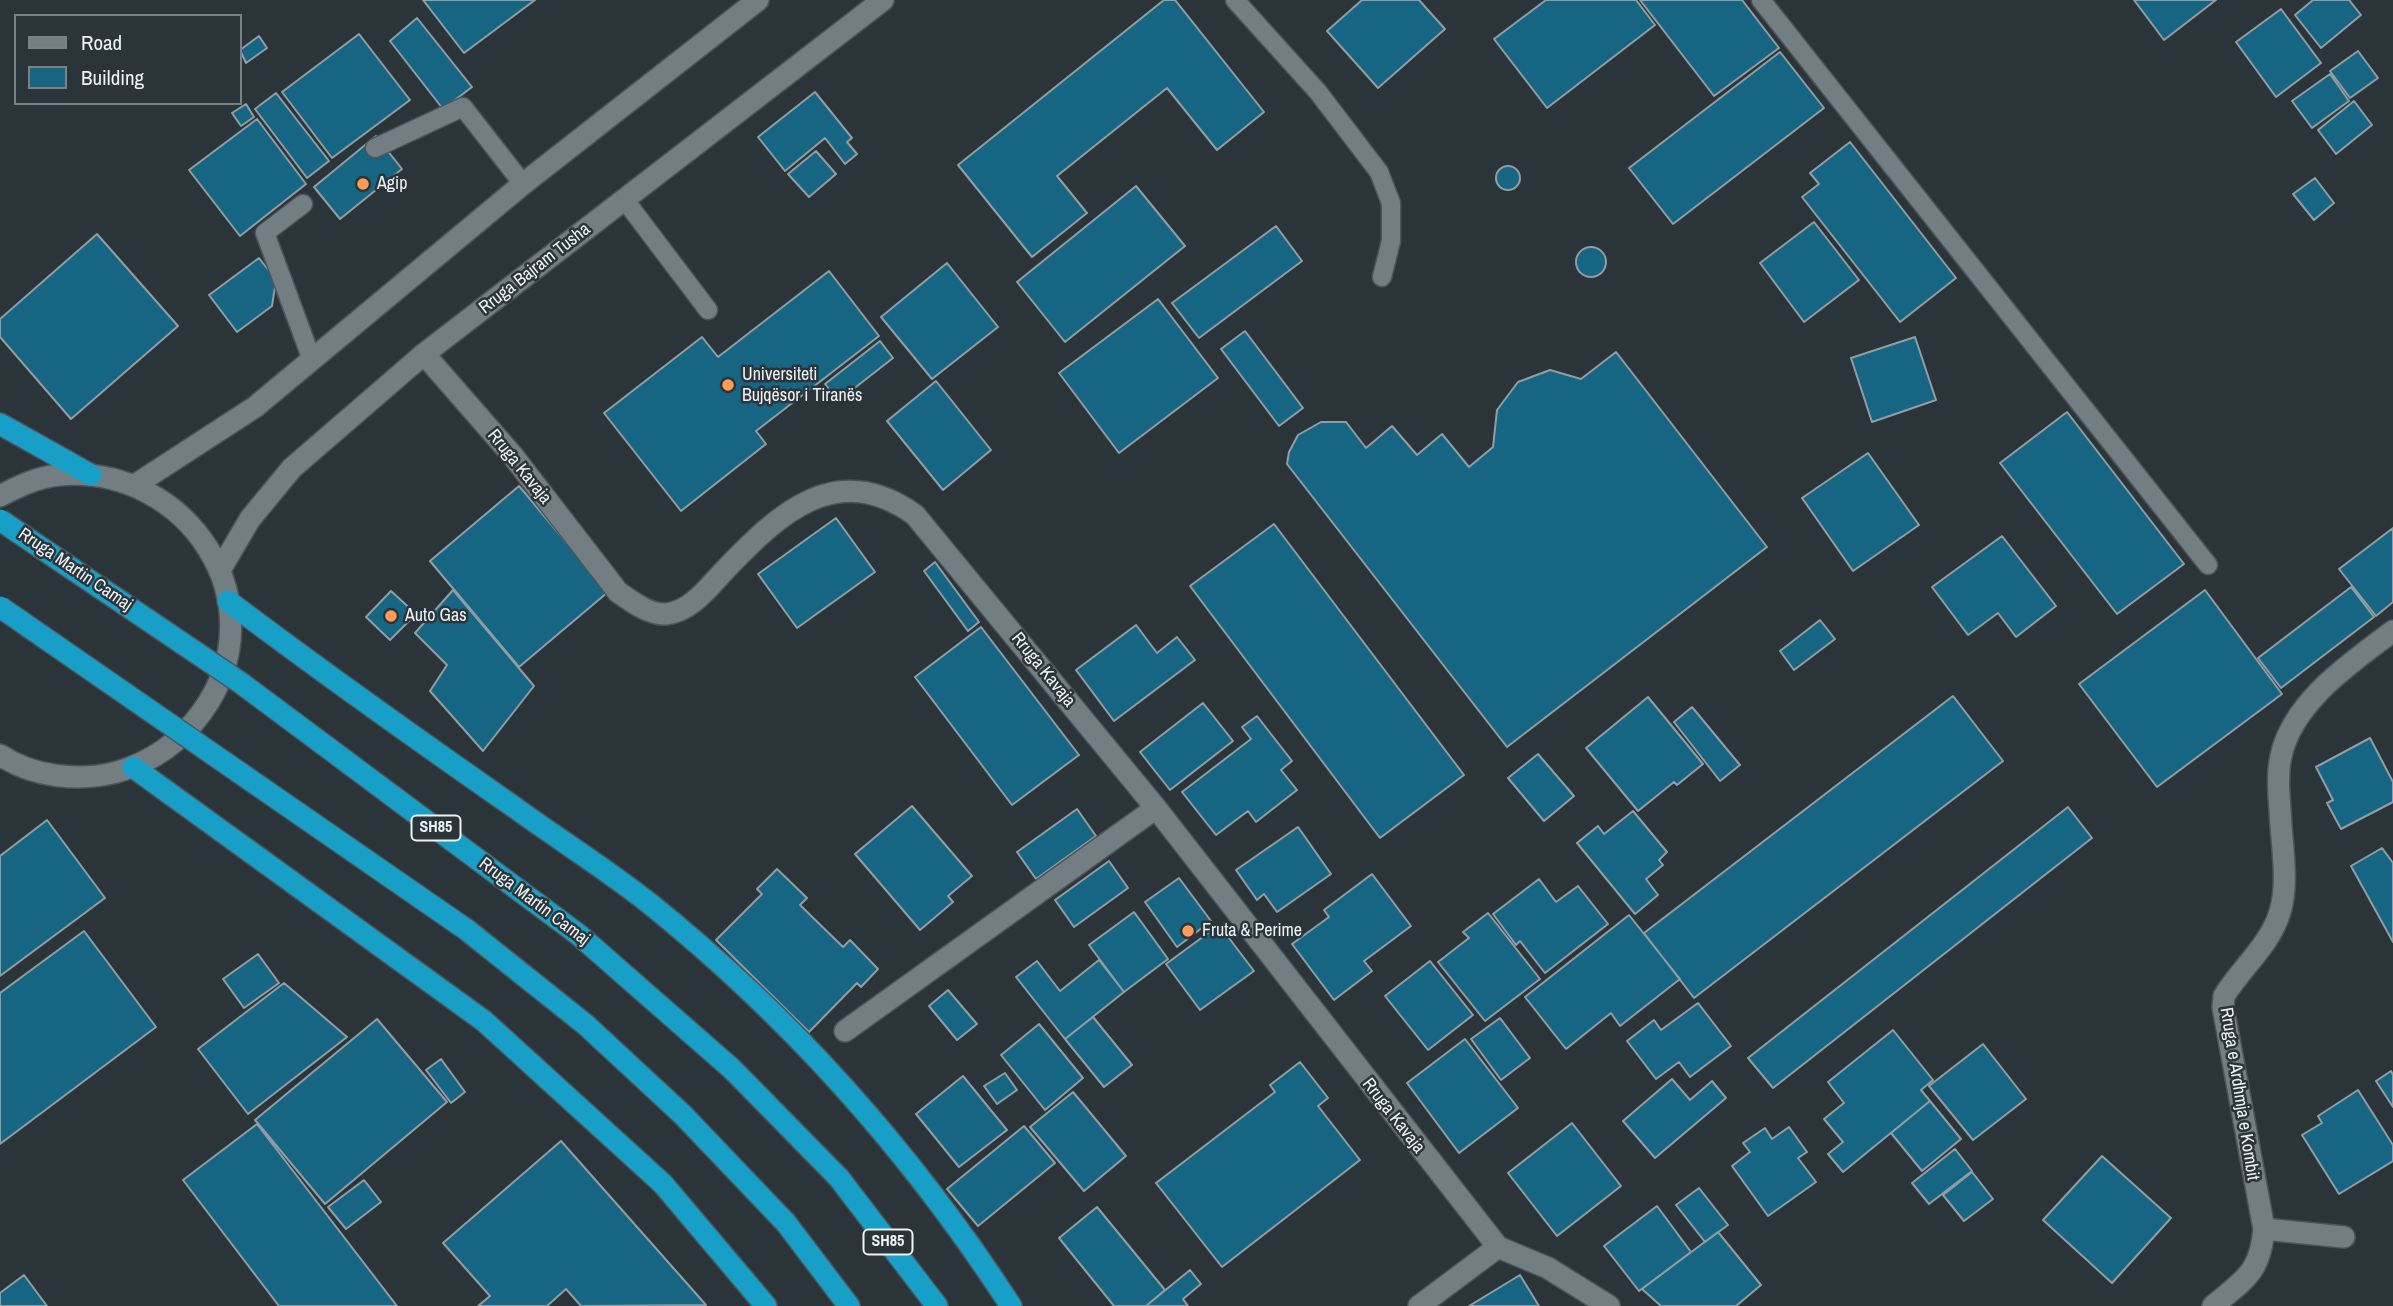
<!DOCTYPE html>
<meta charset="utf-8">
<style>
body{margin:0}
#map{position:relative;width:2393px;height:1306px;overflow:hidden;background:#2b3539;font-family:"Archivo Narrow",sans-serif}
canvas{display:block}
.legend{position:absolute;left:14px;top:14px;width:228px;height:91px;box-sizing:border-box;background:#2b3539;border:2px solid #798185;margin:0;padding:9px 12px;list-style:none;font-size:21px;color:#edf3f6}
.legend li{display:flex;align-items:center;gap:14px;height:35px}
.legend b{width:35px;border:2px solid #798185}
</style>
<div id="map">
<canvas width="2393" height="1306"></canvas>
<ul class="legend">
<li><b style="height:9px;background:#737e83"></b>Road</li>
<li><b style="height:19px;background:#156583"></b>Building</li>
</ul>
</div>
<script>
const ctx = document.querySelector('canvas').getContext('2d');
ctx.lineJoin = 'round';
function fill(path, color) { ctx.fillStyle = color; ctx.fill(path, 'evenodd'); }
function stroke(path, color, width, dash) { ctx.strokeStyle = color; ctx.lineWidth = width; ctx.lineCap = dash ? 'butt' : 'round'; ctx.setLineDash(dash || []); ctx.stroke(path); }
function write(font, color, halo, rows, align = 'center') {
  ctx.font = font + ' "Archivo Narrow",sans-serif'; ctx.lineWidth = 5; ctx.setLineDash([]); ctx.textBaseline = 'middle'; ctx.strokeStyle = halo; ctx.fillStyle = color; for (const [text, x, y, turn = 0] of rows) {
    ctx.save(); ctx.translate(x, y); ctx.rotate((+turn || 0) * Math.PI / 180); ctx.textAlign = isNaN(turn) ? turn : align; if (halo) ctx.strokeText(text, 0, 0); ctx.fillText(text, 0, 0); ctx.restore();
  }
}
const building = new Path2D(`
 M423,0H535L464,53Z
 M1164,0H1175L1264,112L1217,150L1167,88L1057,176L1087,213L1032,257L958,165Z
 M1362,0H1419L1445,29L1378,88L1327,31Z
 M1546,0H1636L1655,25L1547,108L1494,39Z
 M1640,0H1742L1779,48L1714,96Z
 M2134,0H2216L2164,40Z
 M2313,0H2349L2361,15L2321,48L2295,15Z
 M2281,9L2321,63L2276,97L2236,42Z
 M417,18L472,87L443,109L390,41Z
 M359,34L410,100L332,158L282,92Z
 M259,36L267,48L246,63L240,50Z
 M2358,51L2378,78L2350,98L2330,71Z
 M1780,52L1824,108L1673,224L1629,168Z
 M2330,74L2349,101L2312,128L2292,101Z
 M815,92L852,138L847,142L857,154L845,164L825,138L785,171L758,137Z
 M276,93L329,161L307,178L255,109Z
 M2354,101L2372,125L2336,154L2318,130Z
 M246,104L254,117L241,126L232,113Z
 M257,119L306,184L240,236L189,170Z
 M376,136L402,169L340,219L314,187Z
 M1850,142L1956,278L1900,322L1802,197L1819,184L1810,173Z
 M816,151L836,174L809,197L788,174Z
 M1496 178a12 12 0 1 1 24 0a12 12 0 1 1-24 0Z
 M2315,178L2334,203L2314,220L2293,194Z
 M1136,186L1185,246L1065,342L1017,282Z
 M1814,222L1859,280L1804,322L1760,263Z
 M1276,226L1302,261L1199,338L1172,303Z
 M97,234L178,326L71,419L0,337V319Z
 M1576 262a15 15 0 1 1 30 0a15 15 0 1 1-30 0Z
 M259,258L276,280L272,306L237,332L209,295Z
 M947,263L998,327L932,379L881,317Z
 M829,271L879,336L756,431L766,444L681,511L604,413L702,337L718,357Z
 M1158,299L1218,378L1119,453L1059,373Z
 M1245,331L1303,408L1279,426L1221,349Z
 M1915,337L1936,400L1872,422L1851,358Z
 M880,341L893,358L838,401L825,384Z
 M1616,352L1767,547L1507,747L1287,464L1289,452L1298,435L1321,422H1346L1366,448L1392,426L1417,455L1442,434L1469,467L1493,447L1497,410L1518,382L1550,370L1581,379Z
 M936,381L991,450L943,490L887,421Z
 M2067,412L2184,564L2117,614L2000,463Z
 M1868,453L1919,525L1853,571L1802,498Z
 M519,486L608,592L519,667L430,561Z
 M836,518L875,572L797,628L758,574Z
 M1274,524L1464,775L1380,838L1190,586Z
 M2393,528V602L2376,616L2339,569Z
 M2002,536L2056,606L2016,637L1998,613L1968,635L1932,587Z
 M935,562L979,622L968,631L924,571Z
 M2351,587L2374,617L2281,688L2258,658Z
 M453,590L534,686L483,751L430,691L447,665L415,633Z
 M2205,590L2282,694L2157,787L2079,684Z
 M391,591L416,614L390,640L366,617Z
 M1820,620L1835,639L1794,670L1780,651Z
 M1136,625L1157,653L1177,637L1195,660L1114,721L1076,670Z
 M981,627L1079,755L1012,805L915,677Z
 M1953,696L2003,761L1694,998L1644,933Z
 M1648,697L1703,764L1677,785L1674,782L1638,811L1586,748Z
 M1203,703L1233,741L1170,790L1140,752Z
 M1692,707L1740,765L1720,781L1674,722Z
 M1257,716L1292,761L1281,770L1297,790L1256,822L1248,811L1216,835L1182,792L1251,739L1242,727Z
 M2370,738L2393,782V802L2341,829L2327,803L2333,800L2316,767Z
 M1538,754L1574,796L1544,821L1508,778Z
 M912,806L972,876L948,896L953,902L920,930L855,854Z
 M2068,807L2092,838L1773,1088L1748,1058Z
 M1077,809L1096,836L1036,879L1017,852Z
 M1633,811L1667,852L1659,860L1663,865L1646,879L1658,895L1635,914L1577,843L1598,826L1604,834Z
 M47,820L105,898L0,976V856Z
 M1298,827L1331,874L1277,912L1264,894L1257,900L1236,870Z
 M2382,848L2393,863V942L2351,866Z
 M1109,861L1128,888L1074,927L1055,900Z
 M777,869L807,898L800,905L843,947L850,940L878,969L861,987L857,983L809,1032L716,940L762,894L757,889Z
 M1372,874L1411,926L1364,961L1372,971L1334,1000L1292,944L1329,917L1324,910Z
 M1179,878L1211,921L1177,947L1145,902Z
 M1539,879L1556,902L1578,886L1608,924L1545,973L1520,941L1516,945L1493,914Z
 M1134,912L1168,959L1124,992L1089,945Z
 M1488,913L1540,979L1485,1021L1438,962L1469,938L1463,932Z
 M1629,915L1680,979L1620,1026L1611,1013L1566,1049L1525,997Z
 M1219,925L1254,971L1200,1010L1166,964Z
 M84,931L156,1027L0,1144V993Z
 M258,954L279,983L244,1008L223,979Z
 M1099,960L1124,992L1065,1039L1016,977L1037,961L1060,991Z
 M1430,961L1473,1015L1428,1050L1385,996Z
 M284,983L347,1037L248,1114L198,1049Z
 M948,990L977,1024L957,1040L929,1006Z
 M1698,1003L1731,1046L1690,1077L1679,1062L1656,1079L1627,1041L1654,1020L1661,1030Z
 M1093,1017L1132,1065L1104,1087L1065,1039Z
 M1500,1018L1530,1058L1501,1080L1471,1039Z
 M377,1019L447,1102L325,1204L255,1120Z
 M1039,1024L1083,1078L1045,1110L1001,1055Z
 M1893,1030L1933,1080L1921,1090L1930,1101L1843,1172L1828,1154L1843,1142L1824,1119L1844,1103L1828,1082Z
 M1465,1039L1518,1108L1459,1153L1407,1083Z
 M1983,1044L2026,1099L1973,1140L1929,1086Z
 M441,1059L465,1092L451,1103L426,1070Z
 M1300,1062L1328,1098L1318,1106L1360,1160L1222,1267L1156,1183L1275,1092L1270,1085Z
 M2391,1071L2393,1075V1107L2376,1081Z
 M1005,1073L1017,1090L997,1104L984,1086Z
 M963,1076L1007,1130L959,1167L916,1114Z
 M1672,1079L1690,1100L1712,1081L1726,1098L1655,1158L1623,1121Z
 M2358,1090L2393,1145V1161L2339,1194L2302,1135L2322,1123L2318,1116Z
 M1073,1092L1126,1156L1084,1191L1030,1127Z
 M1930,1101L1961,1139L1922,1171L1891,1133Z
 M1572,1123L1621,1186L1557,1236L1508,1173Z
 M257,1124L397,1306H279L183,1180Z
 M1024,1126L1055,1163L978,1226L947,1189Z
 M1789,1127L1807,1152L1798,1158L1816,1182L1768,1216L1732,1166L1750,1152L1743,1143L1765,1128L1772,1139Z
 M561,1141L706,1305L581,1306L566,1289L547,1306H478L490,1296L443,1243Z
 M1955,1149L1972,1171L1929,1204L1912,1183Z
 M2102,1156L2171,1218L2112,1283L2043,1220Z
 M1972,1172L1993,1199L1964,1221L1943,1195Z
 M364,1180L381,1202L346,1229L328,1207Z
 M1699,1188L1728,1225L1705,1242L1676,1205Z
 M1657,1206L1691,1252L1639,1291L1604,1246Z
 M1097,1207L1165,1290L1146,1306H1114L1059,1238Z
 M1718,1232L1761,1285L1736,1306H1661L1642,1289Z
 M1190,1270L1201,1284L1183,1299L1188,1306H1146Z
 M24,1275L47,1306H0V1293Z
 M1520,1275L1539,1306H1469Z`);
fill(building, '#156583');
stroke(building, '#929da3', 2);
const service = new Path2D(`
 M1235,0L1318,92L1379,172L1391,203V241L1382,277
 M1761,0L2208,565
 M375,148L463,107L523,184
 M624,199L708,310
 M303,204L265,233L312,360`);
const minor = new Path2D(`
 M424,354L513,456L618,592C631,601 649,615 666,614C690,612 708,588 724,571C780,512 837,459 915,515L1156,808L1498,1247L1548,1268L1609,1306
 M845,1031L1156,808
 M2264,1229L2344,1237
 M1419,1306L1498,1247
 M2213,1306C2245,1279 2260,1273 2264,1229L2223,1007L2224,996C2242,967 2270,945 2280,912C2288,886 2283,852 2281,826C2280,803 2276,779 2281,756C2293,701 2351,663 2393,631`);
const secondary = new Path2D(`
 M135,485L255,407L523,184L758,0
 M0,496C19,486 38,477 59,475C188,464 280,604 202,712C181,741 152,762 117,772C79,782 33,777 0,755
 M220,570L250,519L292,468L424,354L883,0`);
const trunk = new Path2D(`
 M0,424L91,475
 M228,601C322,672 418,740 514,807C558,839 606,869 649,903C792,1018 911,1152 1011,1306
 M133,767L484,1021L663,1184L766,1306
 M839,1178L937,1306
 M786,1223L849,1306`);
stroke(service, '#4c5458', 21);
stroke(minor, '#4c5458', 24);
stroke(secondary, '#4c5458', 24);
stroke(trunk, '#4c5458', 24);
stroke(service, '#737e83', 18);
stroke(minor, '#737e83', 21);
stroke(secondary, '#737e83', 21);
stroke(trunk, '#179fc8', 21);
const trunkBridge = new Path2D(`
 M0,520L241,683L579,935L732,1069L839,1178
 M0,607L467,930L586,1025L683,1115L786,1223`);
stroke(trunkBridge, '#4c5458', 24, []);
stroke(trunkBridge, '#179fc8', 21);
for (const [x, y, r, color] of [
 [363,184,7,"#fd9c56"],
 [728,385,7,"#fd9c56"],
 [391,616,7,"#fd9c56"],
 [1188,931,7,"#fd9c56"]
]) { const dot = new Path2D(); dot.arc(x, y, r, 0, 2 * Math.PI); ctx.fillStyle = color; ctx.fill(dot); stroke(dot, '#2b3539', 2.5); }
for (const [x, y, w] of [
 [436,828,49],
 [888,1242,49]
]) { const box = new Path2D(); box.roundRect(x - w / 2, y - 12.5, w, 25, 5); ctx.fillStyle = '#2b3539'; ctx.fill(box); stroke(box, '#edf3f6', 2); }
write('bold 16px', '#edf3f6', null, [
 ["SH85",436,828],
 ["SH85",888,1242]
]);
write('18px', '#edf3f6', '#2b3539', [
 ["Agip",377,184],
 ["Universiteti",742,375],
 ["Bujqësor i Tiranës",742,396],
 ["Auto Gas",405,616],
 ["Fruta & Perime",1202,931]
], 'left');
write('18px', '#edf3f6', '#2b3539', [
 ["Rruga Bajram Tusha",535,269,-38],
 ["Rruga Kavaja",519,467,51],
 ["Rruga Martin Camaj",75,570,34],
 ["Rruga Kavaja",1043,670,51],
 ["Rruga Martin Camaj",534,902,37],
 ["Rruga e Ardhmja e Kombit",2239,1094,81],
 ["Rruga Kavaja",1393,1116,52]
]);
</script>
